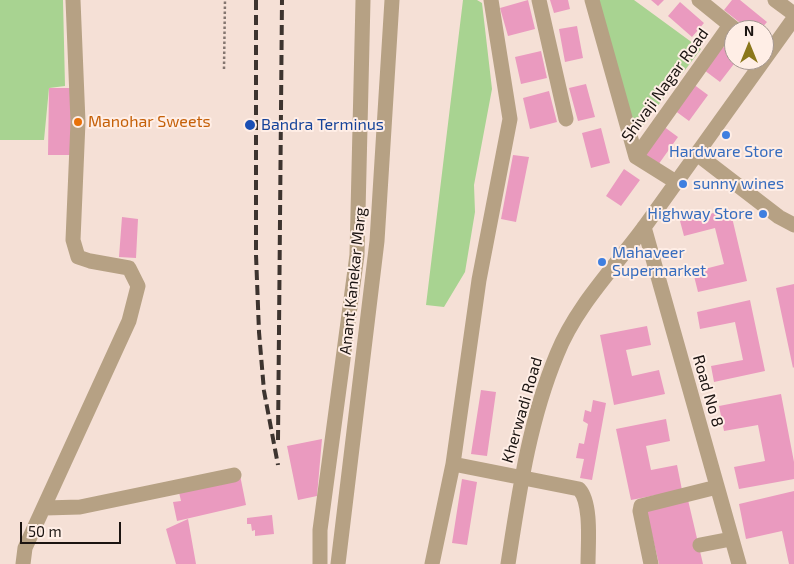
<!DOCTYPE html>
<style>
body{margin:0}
#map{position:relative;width:794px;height:564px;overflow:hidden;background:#f5e0d6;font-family:"Exo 2",sans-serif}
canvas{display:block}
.north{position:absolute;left:724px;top:20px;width:50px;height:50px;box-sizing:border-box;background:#ffeee6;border:1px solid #a49791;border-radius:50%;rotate:0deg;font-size:14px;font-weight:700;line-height:20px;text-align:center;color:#1b1411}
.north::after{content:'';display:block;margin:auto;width:18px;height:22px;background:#8b771b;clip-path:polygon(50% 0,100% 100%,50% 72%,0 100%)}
.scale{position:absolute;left:20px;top:522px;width:101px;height:22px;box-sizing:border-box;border:2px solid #1b1411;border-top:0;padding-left:6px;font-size:15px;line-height:18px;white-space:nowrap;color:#1b1411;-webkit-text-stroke:4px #ffeee6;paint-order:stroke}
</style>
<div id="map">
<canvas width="794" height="564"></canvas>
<div class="north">N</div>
<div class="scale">50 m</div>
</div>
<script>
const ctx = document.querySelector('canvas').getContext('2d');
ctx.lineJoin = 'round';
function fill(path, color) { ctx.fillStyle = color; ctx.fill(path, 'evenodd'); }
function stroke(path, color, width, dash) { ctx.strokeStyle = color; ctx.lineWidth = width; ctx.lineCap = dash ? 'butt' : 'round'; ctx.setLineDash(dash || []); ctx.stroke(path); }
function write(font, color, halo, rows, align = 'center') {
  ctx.font = font + ' "Exo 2",sans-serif'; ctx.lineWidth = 4; ctx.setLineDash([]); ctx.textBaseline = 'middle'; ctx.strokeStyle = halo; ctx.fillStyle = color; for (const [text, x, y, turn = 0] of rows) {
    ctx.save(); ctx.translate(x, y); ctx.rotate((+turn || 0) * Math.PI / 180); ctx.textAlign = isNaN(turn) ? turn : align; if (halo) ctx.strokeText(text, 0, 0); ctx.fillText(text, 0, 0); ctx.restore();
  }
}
fill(new Path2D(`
 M0,0H63L65,86L49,88L44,140H0Z
 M463,0H477L482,3L492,89L474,185L475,212L465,272L444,307L426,305Z
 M595,0H634L701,49L628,145Z`), '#a8d391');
fill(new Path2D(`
 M528,0L535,29L508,36L500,8Z
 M550,0H568L570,9L554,13Z
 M651,0H664L658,6Z
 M732,0H740L767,22L760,30H749L724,10Z
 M680,2L704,23L692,37L668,16Z
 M577,26L583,58L565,62L559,29Z
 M722,46L734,55V60H737L720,82L704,70Z
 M541,51L547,78L521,84L515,57Z
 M586,84L595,117L578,121L569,88Z
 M693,84L708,95L689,121L674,110Z
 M49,88H72L71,155H48Z
 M549,91L557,122L530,129L523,98Z
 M663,126L678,137L658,165L643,153Z
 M601,128L610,163L591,168L582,133Z
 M513,155L529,157L516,222L501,219Z
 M624,169L640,180L621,206L606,196Z
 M730,209L747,281L698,292L693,272L724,264L715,228L684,236L680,221Z
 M122,217L138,219L136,258L119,257Z
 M794,284V367L793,368L776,288Z
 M750,300L765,371L714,382L711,366L743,360L735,322L700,329L697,312Z
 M647,326L651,345L626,350L632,376L659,370L665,394L614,405L600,335Z
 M481,390L496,392L487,456L471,454Z
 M781,394L794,462V479L739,489L734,467L765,461L758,425L724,431L719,406Z
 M593,400L606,403L592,480L580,478L584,459L576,458L579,443L584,444L588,424L583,421L585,410L591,412Z
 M666,419L670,441L646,446L651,470L677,465L682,490L631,500L616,429Z
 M322,439L317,496L298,500L287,446Z
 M240,475L246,505L177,521L173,502L181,501L178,488Z
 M462,479L477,482L467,545L452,543Z
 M794,491V564H789L782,531L746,539L739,504Z
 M688,500L703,564H659L646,510Z
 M272,515L274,534L255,536V530L252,531L251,524H247V518Z
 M188,519L196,564H176L166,529Z`), '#ea9abf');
stroke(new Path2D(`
 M224,69L225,0`), '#83756f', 2.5, [2.5, 2.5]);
stroke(new Path2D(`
 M491,0L510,119L479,280L453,464L579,489C592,503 588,544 588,564
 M539,0L566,119
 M592,0L636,157L730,25
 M699,0L736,30
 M775,0L794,14
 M764,60L794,18
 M697,154L779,217L794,225
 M636,157L676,182
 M644,227L739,564
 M45,508L80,507L234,475
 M700,545L731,539
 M23,564L25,548L129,321L138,286L129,268L90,261L78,257L73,240L78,122L73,0
 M320,564V530L357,255L363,0
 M338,564L377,241L392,0
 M432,564L453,464
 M508,564C519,493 529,421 557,354C576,306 615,267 645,226C685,171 724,115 764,60
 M651,564L640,511L641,506L717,487`), '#b6a184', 15);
stroke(new Path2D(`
 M256,0V255L259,332L264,391L278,465
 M278,440L282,0`), '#3d342f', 4, [10, 5]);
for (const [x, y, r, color] of [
 [78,122,5,"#e8710a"],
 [250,125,6,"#1a4fb4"],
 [726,135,5,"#3f7fe0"],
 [683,184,5,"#3f7fe0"],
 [763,214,5,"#3f7fe0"],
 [602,262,5,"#3f7fe0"]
]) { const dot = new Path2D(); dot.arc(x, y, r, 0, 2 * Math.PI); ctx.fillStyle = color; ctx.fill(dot); stroke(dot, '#ffeee6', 2); }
write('16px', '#1b1411', '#ffeee6', [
 ["Shivaji Nagar Road",665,85,-54],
 ["Anant Kanekar Marg",353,281,-84],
 ["Road No 8",708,391,74],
 ["Kherwadi Road",522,410,-74]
]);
write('16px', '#c56008', '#ffeee6', [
 ["Manohar Sweets",88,122]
], 'left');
write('16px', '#164399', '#ffeee6', [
 ["Bandra Terminus",261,125]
], 'left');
write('16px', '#366cbe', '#ffeee6', [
 ["Hardware Store",726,152,"center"],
 ["sunny wines",693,184],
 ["Highway Store",753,214,"right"],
 ["Mahaveer",612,253],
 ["Supermarket",612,271]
], 'left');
</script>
